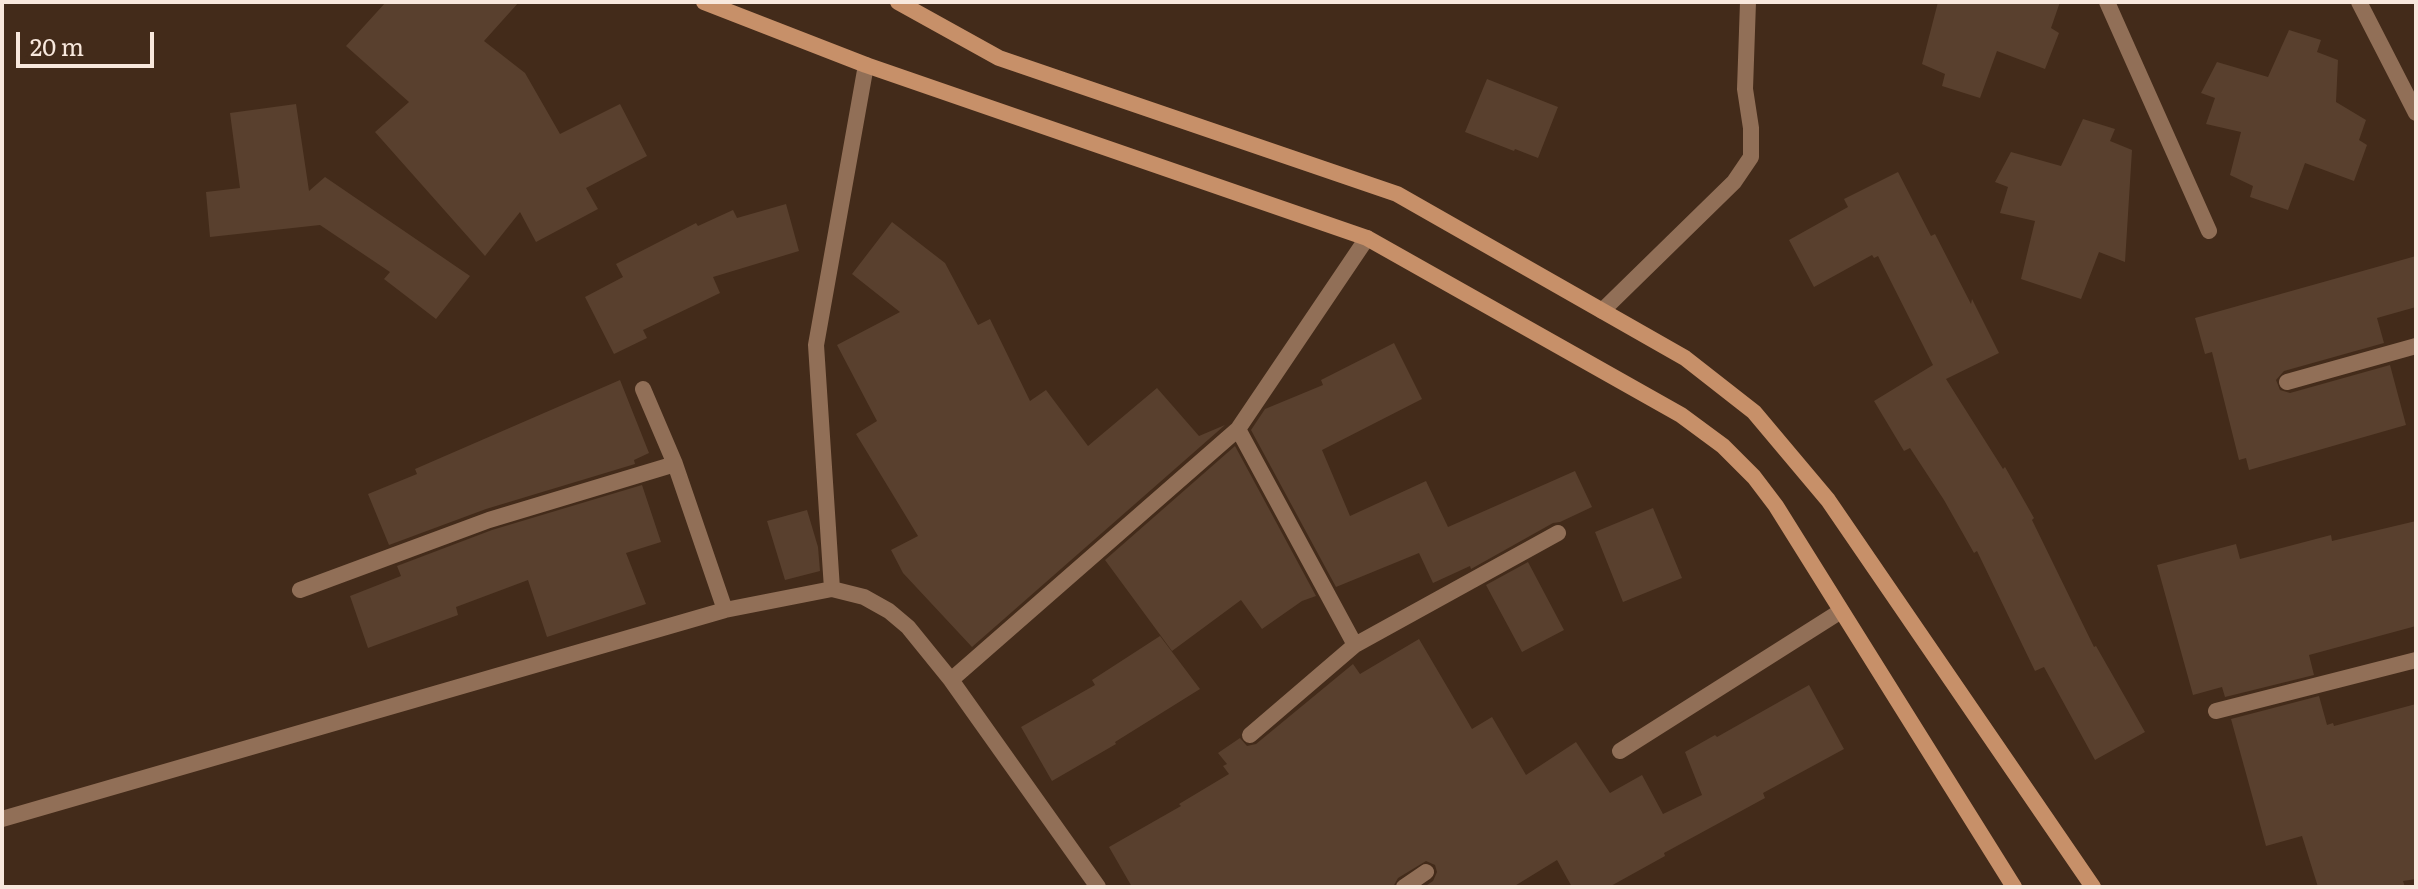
<!DOCTYPE html>
<style>
body{margin:0}
#map{position:relative;width:2418px;height:889px;overflow:hidden;background:#432b1a;font-family:Literata,serif}
canvas{display:block}
.frame{position:absolute;inset:0;border:4px solid #f8e8dd;pointer-events:none}
.scale{position:absolute;left:16px;top:32px;width:138px;height:36px;box-sizing:border-box;border:4px solid #f8e8dd;border-top:0;padding-left:10px;font-size:24px;line-height:28px;white-space:nowrap;color:#f8e8dd;-webkit-text-stroke:6px #432b1a;paint-order:stroke}
</style>
<div id="map">
<canvas width="2418" height="889"></canvas>
<div class="frame"></div>
<div class="scale">20 m</div>
</div>
<script>
const ctx = document.querySelector('canvas').getContext('2d');
ctx.lineJoin = 'round';
function fill(path, color) { ctx.fillStyle = color; ctx.fill(path, 'evenodd'); }
function stroke(path, color, width, dash) { ctx.strokeStyle = color; ctx.lineWidth = width; ctx.lineCap = dash ? 'butt' : 'round'; ctx.setLineDash(dash || []); ctx.stroke(path); }
fill(new Path2D(`
 M386,2H519L484,41L525,73L560,134L620,104L647,156L586,188L598,209L536,242L520,212L485,256L375,132L409,102L346,46Z
 M1938,2H2060L2051,28L2059,33L2045,69L1997,51L1980,98L1942,86L1945,74L1922,64Z
 M2289,30L2321,40L2317,52L2338,60L2336,102L2366,120L2359,140L2367,145L2354,181L2305,163L2288,210L2250,197L2253,186L2230,175L2241,132L2206,124L2215,98L2201,93L2217,62L2268,77Z
 M1487,79L1558,107L1538,158L1515,149L1514,151L1465,132Z
 M296,104L309,191L325,177L470,276L436,319L384,279L390,272L320,225L210,237L206,192L240,188L230,113Z
 M2083,119L2115,129L2110,141L2132,150L2125,262L2099,252L2081,299L2021,279L2035,221L2000,213L2008,187L1995,182L2011,152L2061,166Z
 M1898,172L1931,236L1935,234L1971,304L1972,299L1999,353L1946,379L2003,469L2005,467L2034,518L2032,520L2094,647L2096,646L2145,732L2095,760L2044,667L2035,671L1977,551L1974,553L1944,500L1910,448L1904,451L1874,401L1933,365L1878,256L1874,258L1872,255L1814,287L1789,240L1848,207L1844,199Z
 M786,204L799,251L713,277L720,293L643,330L647,338L614,354L585,297L623,277L616,264L696,223L698,226L733,210L737,218Z
 M892,222L945,263L978,325L990,319L1030,401L1046,390L1088,446L1157,388L1199,436L1225,425L972,647L903,573L891,550L918,536L856,434L877,421L837,345L900,312L852,274Z
 M2416,256V307L2377,318L2384,343L2284,371L2276,380L2280,390L2290,393L2390,365L2406,425L2249,470L2246,458L2239,460L2212,352L2205,354L2195,318Z
 M1394,343L1422,399L1322,450L1350,516L1426,481L1448,527L1575,471L1592,507L1560,522L1553,523L1471,569L1470,566L1433,583L1419,553L1336,587L1251,430L1265,409L1323,385L1321,380Z
 M620,380L649,453L634,460L635,464L486,509L389,545L368,494L417,474L415,469Z
 M1235,446L1316,596L1302,601L1262,629L1241,600L1172,651L1105,560Z
 M642,485L661,542L626,553L646,604L547,637L528,580L456,607L458,615L368,648L350,596L401,576L397,566L492,530Z
 M1653,508L1682,578L1623,602L1595,532Z
 M807,510L818,547L820,571L785,580L767,521Z
 M2416,521V626L2309,655L2314,675L2225,697L2222,687L2193,695L2157,565L2236,544L2240,559L2331,535L2332,541Z
 M1528,562L1564,630L1522,652L1486,585Z
 M1160,636L1200,689L1115,742L1116,744L1052,781L1021,727L1095,685L1092,680Z
 M1419,639L1472,729L1492,717L1526,775L1576,742L1610,793L1642,775L1663,814L1702,795L1685,752L1715,735L1717,737L1809,685L1844,749L1763,793L1765,798L1664,853L1665,856L1609,887H1572L1557,860L1513,887H1424L1433,881L1437,872L1435,865L1426,861L1398,878L1393,887H1132L1109,847L1181,806L1179,804L1229,774L1223,766L1227,764L1218,753L1240,738L1247,746L1256,744L1353,664L1360,674Z
 M2319,696L2327,725L2333,723L2334,726L2416,704V879L2403,881L2405,887H2318L2302,836L2266,846L2231,719Z`), '#59402e');
stroke(new Path2D(`
 M2107,2L2209,231
 M2359,2L2416,113
 M2287,382L2416,346`), '#916f57', 16);
stroke(new Path2D(`
 M1602,311L1734,182L1751,157V128L1745,89L1748,2
 M643,389L675,464L725,610
 M1238,429L1355,645
 M832,589L816,345L866,65
 M300,590L489,520L675,464
 M951,680L1238,429L1367,238
 M2216,711L2416,660
 M1250,735L1355,645L1558,533
 M1620,751L1841,611
 M2,819L725,610L832,589L864,597L889,611L908,627L951,680L1098,887
 M1404,887L1426,872`), '#916f57', 16);
stroke(new Path2D(`
 M704,2L866,65L1367,238L1681,415L1723,446L1754,477L1776,506L2014,887
 M898,2L999,58L1397,194L1685,358L1754,412L1828,500L2093,887`), '#c79069', 16);
</script>
